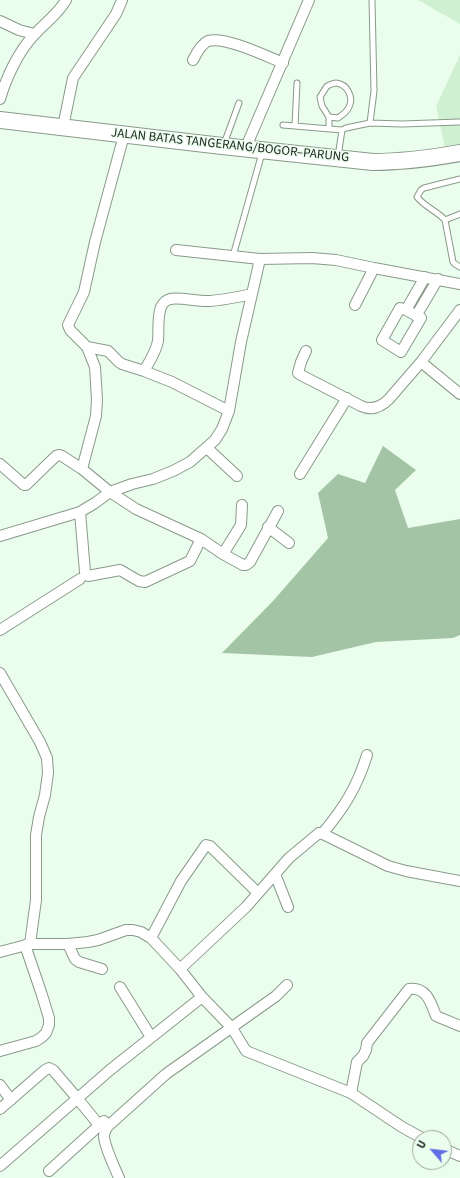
<!DOCTYPE html>
<meta charset="utf-8">
<style>
body{margin:0}
#map{position:relative;width:460px;height:1178px;overflow:hidden;background:#ebfdec;font-family:"Source Sans 3",sans-serif}
canvas{display:block}
.north{position:absolute;left:412px;top:1130px;width:40px;height:40px;box-sizing:border-box;background:#ebfdec;border:1px solid #9aa89b;border-radius:50%;rotate:298deg;font-size:11px;font-weight:700;line-height:16px;text-align:center;color:#212822}
.north::after{content:'';display:block;margin:auto;width:14px;height:18px;background:#616de5;clip-path:polygon(50% 0,100% 100%,50% 72%,0 100%)}
</style>
<div id="map">
<canvas width="460" height="1178"></canvas>
<div class="north">U</div>
</div>
<script>
const ctx = document.querySelector('canvas').getContext('2d');
ctx.lineJoin = 'round';
function fill(path, color) { ctx.fillStyle = color; ctx.fill(path, 'evenodd'); }
function stroke(path, color, width, dash) { ctx.strokeStyle = color; ctx.lineWidth = width; ctx.lineCap = dash ? 'butt' : 'round'; ctx.setLineDash(dash || []); ctx.stroke(path); }
function write(font, color, halo, rows, align = 'center') {
  ctx.font = font + ' "Source Sans 3",sans-serif'; ctx.lineWidth = 3; ctx.setLineDash([]); ctx.textBaseline = 'middle'; ctx.strokeStyle = halo; ctx.fillStyle = color; for (const [text, x, y, turn = 0] of rows) {
    ctx.save(); ctx.translate(x, y); ctx.rotate((+turn || 0) * Math.PI / 180); ctx.textAlign = isNaN(turn) ? turn : align; if (halo) ctx.strokeText(text, 0, 0); ctx.fillText(text, 0, 0); ctx.restore();
  }
}
fill(new Path2D(`
 M418,0H460V24Z
 M460,55V155L447,157L436,106Z`), '#cff1d1');
fill(new Path2D(`
 M383,446L416,470L395,490L408,528L460,519V635L453,638L376,642L312,657L222,653L273,601L328,538L318,493L338,474L365,483Z`), '#a4c5a5');
const service = new Path2D(`
 M370,123L402,124L460,122
 M283,125L342,130
 M295,126L297,83
 M329,128V117L322,106L320,97L327,86C330,85 333,83 336,83C347,84 354,97 349,107C347,112 342,115 338,118L329,117
 M224,144L239,103
 M338,157L342,130L346,128L370,123L374,91L372,0
 M460,214L445,220L453,262L455,264L460,267
 M445,220C437,211 425,207 417,197L421,190L424,188L460,179
 M233,256L262,153`);
const minor = new Path2D(`
 M0,21L19,30L34,34
 M193,60C196,54 201,44 208,41C225,36 266,56 283,63
 M0,99C6,78 19,50 35,34C46,22 58,14 66,0
 M63,127L73,78L116,14L122,0
 M247,148L249,140L309,0
 M176,250L260,259L312,258L336,260L374,268L460,284
 M355,305L374,268
 M400,308L406,310L421,318L401,352L382,340Z
 M406,310L425,277
 M416,316L438,279
 M87,347L108,351L119,362L122,364L144,371L172,382L229,411
 M306,351L301,362L298,373L299,374L361,406C372,411 381,407 389,399L421,362L460,310
 M421,362L460,394
 M144,371C149,362 156,352 158,341C159,330 157,318 161,307C163,303 166,300 170,299C181,297 198,302 210,301C224,300 238,297 252,294
 M207,448L237,476
 M0,464L24,485H26L56,456L59,455L62,456L82,469L110,492L136,509L201,539L223,554L243,565H246L250,562L278,511
 M82,469L96,416L97,400L95,367L87,347L70,330L68,325L84,292L95,242L124,135
 M300,474L347,398
 M80,512L85,572L88,576L120,570L139,581L145,582L190,561L201,539
 M268,527L289,543
 M0,536L80,512L95,503L110,492L132,484L153,479L173,471L190,462L215,440L222,429L229,411L241,342L252,294L260,259
 M223,554L241,525L242,505
 M0,630L80,579
 M0,673L40,742L47,758L48,773L45,795L39,817L36,835V900L30,944L0,952
 M322,834C344,808 357,787 367,755
 M275,874L288,907
 M151,938L181,881L206,845L210,846L258,893
 M30,944H68L88,942L98,940L126,930H133L141,932L151,938L180,969L202,997L232,1028L246,1051L351,1093L402,1127L422,1138
 M68,944L75,959L79,962L102,969
 M180,969L246,907L275,874L289,858L319,833H321L388,866L406,871L460,881
 M120,987L151,1037
 M0,1051L36,1041L42,1037L46,1033L49,1025V1018L42,995L25,945
 M0,1085L11,1100
 M351,1093L357,1062L363,1056L366,1050L367,1043L409,989C427,987 431,1003 436,1016L460,1026
 M0,1109L45,1070L49,1068L53,1070L77,1098L99,1125
 M444,1149L460,1156
 M0,1166L110,1070L202,997
 M49,1171L104,1121
 M119,1178C115,1168 104,1146 104,1136C104,1132 106,1130 107,1127L166,1074L276,996L287,985`);
const primary = new Path2D(`
 M0,120L222,146L373,162C403,162 431,158 460,153`);
stroke(service, '#8a9a8a', 7);
stroke(minor, '#8a9a8a', 12);
stroke(primary, '#8a9a8a', 18);
stroke(service, '#fff', 5);
stroke(minor, '#fff', 10);
stroke(primary, '#fff', 16);
write('13px', '#212822', '#ebfdec', [
 ["JALAN BATAS TANGERANG/BOGOR–PARUNG",230,146,6]
]);
</script>
